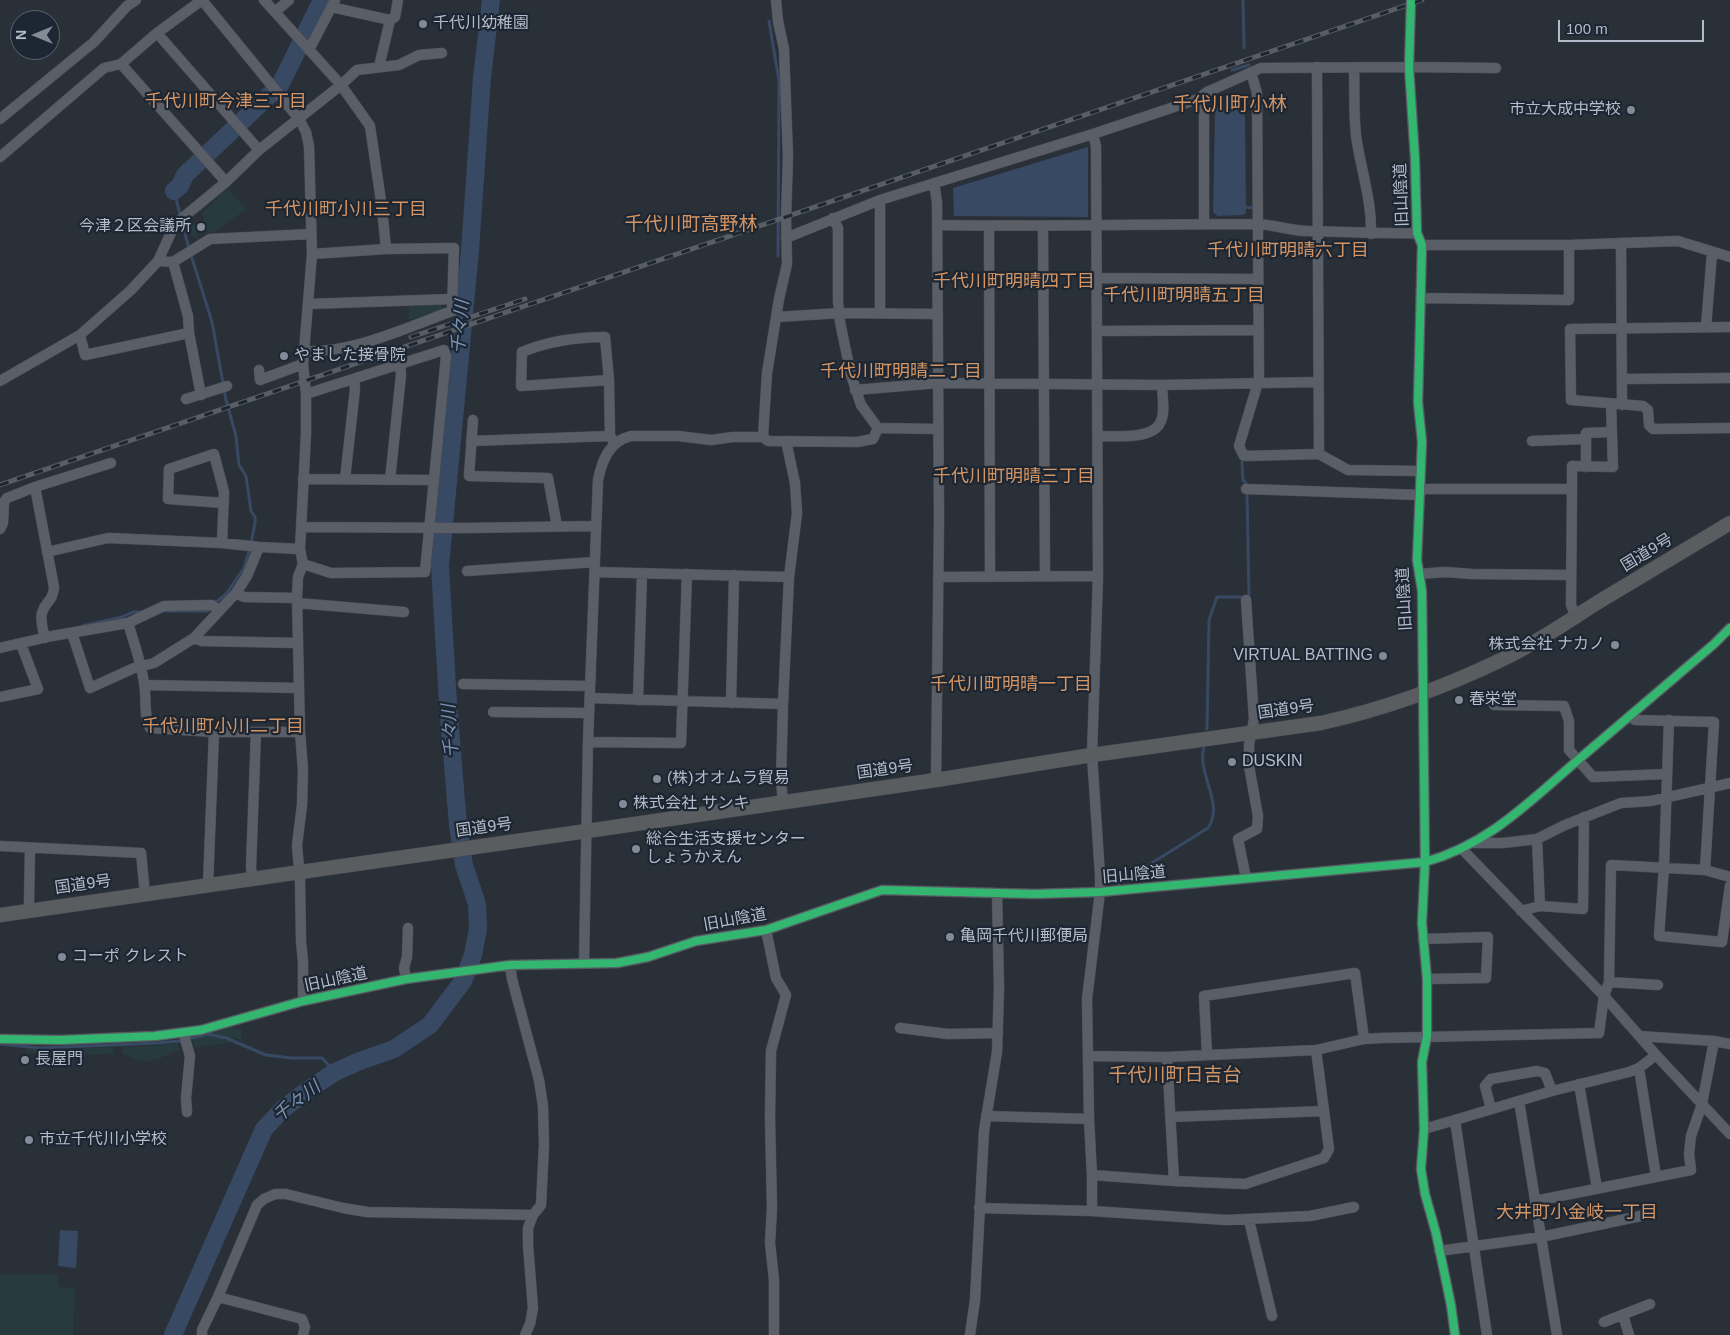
<!DOCTYPE html>
<meta charset="utf-8">
<style>
body{margin:0}
#map{position:relative;width:1730px;height:1335px;overflow:hidden;background:#2a3038;font-family:Helvetica,sans-serif}
canvas{display:block}
.north{position:absolute;left:10px;top:10px;width:50px;height:50px;box-sizing:border-box;background:#1d2633;border:1px solid #59626f;border-radius:50%;rotate:270deg;font-size:14px;font-weight:700;line-height:20px;text-align:center;color:#b4bcc9}
.north::after{content:'';display:block;margin:auto;width:18px;height:22px;background:#848b96;clip-path:polygon(50% 0,100% 100%,50% 72%,0 100%)}
.scale{position:absolute;left:1558px;top:20px;width:146px;height:22px;box-sizing:border-box;border:2px solid #b4bcc9;border-top:0;padding-left:6px;font-size:15px;line-height:18px;white-space:nowrap;color:#b4bcc9;-webkit-text-stroke:4px #1d2633;paint-order:stroke}
</style>
<div id="map">
<canvas width="1730" height="1335"></canvas>
<div class="north">N</div>
<div class="scale">100 m</div>
</div>
<script>
const ctx = document.querySelector('canvas').getContext('2d');
ctx.lineJoin = 'round';
function fill(path, color) { ctx.fillStyle = color; ctx.fill(path, 'evenodd'); }
function stroke(path, color, width, dash) { ctx.strokeStyle = color; ctx.lineWidth = width; ctx.lineCap = dash ? 'butt' : 'round'; ctx.setLineDash(dash || []); ctx.stroke(path); }
function write(font, color, halo, rows, align = 'center') {
  ctx.font = font + ' Helvetica,"Noto Sans JP",sans-serif'; ctx.lineWidth = 4.5; ctx.setLineDash([]); ctx.textBaseline = 'middle'; ctx.strokeStyle = halo; ctx.fillStyle = color; for (const [text, x, y, turn = 0] of rows) {
    ctx.save(); ctx.translate(x, y); ctx.rotate((+turn || 0) * Math.PI / 180); ctx.textAlign = isNaN(turn) ? turn : align; if (halo) ctx.strokeText(text, 0, 0); ctx.fillText(text, 0, 0); ctx.restore();
  }
}
fill(new Path2D(`
 M227,189L247,209L209,235L202,213Z
 M193,220L198,238L187,233L185,228Z
 M442,303L443,310L409,320V304Z
 M227,1027L241,1030V1040L233,1037L231,1042L194,1048L191,1036Z
 M178,1043L180,1050C168,1054 153,1063 141,1061C135,1061 131,1055 123,1054V1047L149,1046Z
 M113,1047V1054L58,1055L26,1053V1048L41,1050Z
 M57,1274L59,1287L75,1288L73,1335H0V1275Z`), '#273a3e');
fill(new Path2D(`
 M1238,97L1245,117L1246,213L1243,215L1218,216L1213,213L1215,111C1219,100 1228,100 1238,97Z
 M1088,147V217L954,216L953,188Z
 M60,1230L78,1231L76,1268L58,1266Z`), '#384963');
stroke(new Path2D(`
 M1243,0L1244,48
 M769,21L779,81L778,256
 M1232,70L1249,65
 M174,191L189,249
 M1243,207L1254,208
 M191,255L212,322L226,400L236,436L239,465L246,476L251,511L255,517V523L250,549L244,568L226,594L214,604
 M1242,462L1243,480L1246,483
 M165,611H208L210,609
 M82,626L122,617L133,612H143
 M1207,729L1209,620L1217,597H1249L1247,493
 M1118,884L1208,828C1225,804 1196,773 1204,747
 M0,1044L40,1048L157,1043L180,1041L208,1034L226,1038L266,1055L291,1058H322L335,1072`), '#384963', 3);
stroke(new Path2D(`
 M174,191L180,186L185,175L280,85L322,0
 M173,1335L264,1129L283,1109L308,1090L335,1072L360,1061L394,1049L430,1025L463,981L473,955L478,929L477,904L464,865L458,825L448,704L440,566L470,251L482,78L491,0`), '#384963', 18);
const minor = new Path2D(`
 M202,0L299,119L306,132L309,146L312,254L303,364L306,394V433L300,549L303,564L298,577L297,598L300,732L303,770L302,805L297,845L300,880L301,942L303,961V1001
 M264,0L341,85L370,126L382,208L386,249
 M1411,0L1409,67L1415,159L1417,233L1422,245L1418,402L1422,442L1417,560L1422,591L1425,862L1422,923L1427,979V1036L1422,1062L1424,1129L1421,1169L1425,1194L1436,1233L1451,1305L1455,1335
 M331,7L390,20L395,17L398,0
 M275,12L289,0
 M157,33L259,150
 M309,50L335,0
 M121,64L226,182
 M379,67L390,20
 M1317,67L1319,454
 M1354,68C1355,91 1353,119 1357,142C1362,173 1372,203 1371,234
 M1251,72L1257,93L1259,379L1239,446L1244,456L1319,454L1348,470L1421,471
 M1198,99L1204,111V224
 M0,119L94,42L127,6L136,0
 M0,157L104,68L121,64L157,33L202,0
 M934,183L937,202L939,520L936,780
 M880,200V313
 M833,218L838,228V301L840,322L851,375L861,405L878,428L938,429
 M937,225C1043,227 1149,224 1255,224C1273,224 1290,231 1308,231C1344,232 1381,234 1417,233
 M989,226L990,577
 M1043,226L1045,576
 M786,238L880,200L1093,134L1198,99L1207,92L1261,68L1409,67L1496,68
 M1621,243L1622,405
 M1422,245H1569L1678,241L1730,257
 M158,261L173,262L210,239L311,234
 M173,262L188,316L189,333L201,395
 M1097,278L1258,279
 M1422,298L1569,300V245
 M308,304L452,299
 M777,317L840,313L938,314
 M1706,327L1712,253
 M1730,327L1570,329L1571,400L1643,406L1648,410L1649,425L1653,429L1730,428
 M1097,331L1259,330
 M80,335L85,355L189,333
 M304,351C351,354 408,327 452,311L454,248L386,249L312,254
 M259,370L260,380L303,364
 M1622,379L1730,378
 M609,380L521,386L522,352C549,341 575,337 605,337L609,380L610,436L615,443
 M0,381L80,335L131,290L158,261L175,224L226,182L259,150L341,85L357,70L399,65L419,55L442,53
 M855,390L938,383L1162,385L1318,382
 M186,399L227,386
 M473,420L469,476L548,478L557,526
 M1098,436C1113,436 1152,440 1160,423C1166,413 1162,396 1162,385
 M763,437L767,373L779,299L787,264L786,218L788,157L784,49L778,21L776,0
 M471,441L610,436
 M1532,441L1586,439
 M1586,467V433L1612,432
 M303,479L434,480
 M345,479L355,389L354,379
 M390,480L401,375L400,363
 M35,487L54,587C53,602 45,601 42,613C40,621 43,630 45,638
 M1246,489L1420,495
 M1421,489H1572L1571,605L1576,617
 M1572,489V466L1613,467L1611,404
 M301,527L465,528L596,526
 M0,529L3,523L4,502L7,498L35,487L111,463
 M222,543L224,492L214,454L169,469L168,499L224,503
 M47,552L108,538L222,543L259,547L300,549
 M303,564L331,573L425,572L446,356L444,350L306,394
 M467,571L595,562
 M595,572L789,577
 M1419,574L1445,572L1472,574L1570,575
 M938,577L1098,576
 M236,593L244,597L297,598
 M297,603L404,612
 M128,623L164,606L212,605L219,610
 M72,633L90,688L134,668L154,663L194,638L236,593L247,576L259,547
 M194,638L202,641L298,643
 M0,648L52,636L128,623C134,643 141,662 144,683C147,698 143,714 150,728L214,732H300
 M463,684L590,686
 M145,685L299,688
 M0,697L38,689L21,644
 M590,698L783,704
 M638,700L642,573
 M731,703L734,575
 M1494,705L1564,706L1569,721V750L1593,777L1667,774
 M493,712L589,713
 M1630,716L1635,720L1714,722L1705,870
 M1669,720L1664,867L1659,936L1722,942L1730,886
 M588,742L681,743L687,574
 M783,803L781,780L783,704L789,577L797,513L795,483L786,441
 M1474,843H1503L1537,839
 M0,846L141,853L145,894
 M30,848L29,902L31,911
 M1462,849L1604,996L1656,1055L1730,1134
 M1246,878L1238,839L1257,829L1258,816L1249,766V745L1254,719L1246,600
 M253,880L251,868L256,732
 M208,885L214,732
 M1540,906L1583,909L1584,817
 M1521,911L1540,906L1537,839L1565,825L1621,803L1651,801L1730,783
 M766,930L776,978L786,995L771,1051L770,1117L772,1208L770,1243L774,1280V1335
 M1423,939L1488,937L1486,978L1427,979
 M584,963L588,742L598,480C602,461 609,441 631,436H678L711,440L733,437H763L768,441L857,442L873,439L878,428
 M510,965L512,979L539,1080L543,1106L544,1145L541,1205L533,1215L528,1228V1245L533,1308L530,1324L525,1335
 M406,979L404,968L407,957L408,928
 M1609,982L1658,985
 M900,1028L948,1034L998,1033
 M183,1032L190,1056L186,1098L187,1112
 M1639,1036L1714,1041
 M0,1039L60,1040L155,1036L201,1030L303,1001L406,979L510,965L617,963L648,957L696,941L766,930L882,890L1035,894L1100,892L1425,862C1488,845 1530,801 1578,760C1624,721 1669,682 1714,644L1730,628
 M1207,1054L1204,996L1355,973L1364,1039
 M1088,1056L1167,1057L1316,1050L1364,1039L1382,1038L1599,1033L1604,996L1609,982L1611,865L1705,870L1730,877
 M1167,1057L1174,1181
 M1639,1068L1656,1176
 M1579,1084L1597,1188
 M1519,1101L1557,1335
 M1491,1109L1485,1086L1491,1079L1537,1071L1545,1073L1552,1091
 M986,1116L1089,1119
 M1171,1117L1324,1111
 M1424,1129L1455,1120
 M1092,1175L1174,1181L1245,1184L1324,1158L1329,1149L1316,1050
 M1535,1201L1691,1170L1689,1154L1691,1136L1702,1104L1714,1041L1730,1044
 M979,1208L1092,1211L1226,1220L1310,1216L1354,1207
 M1092,1211V1175L1089,1119L1087,999L1100,892V875L1092,755L1098,576L1096,146L1093,134
 M1249,1220L1272,1316
 M1439,1251L1541,1237L1650,1214
 M218,1297L302,1319L305,1327L303,1335
 M1623,1315L1629,1335
 M1604,1322L1650,1304
 M202,1335V1330L218,1297L257,1205L264,1199L275,1194H286L343,1208L367,1212L533,1215
 M970,1335L975,1300L984,1131L997,1052L999,988L997,893
 M1487,1335L1455,1120L1552,1091L1629,1072L1639,1068L1656,1055`);
const highway = new Path2D(`
 M0,915L587,831L936,780L1092,755L1321,723C1385,709 1443,688 1503,659C1537,643 1568,621 1600,601C1643,575 1687,549 1730,523`);
stroke(minor, '#484c53', 11);
stroke(highway, '#474c53', 15);
stroke(minor, '#5a5e66', 10);
stroke(highway, '#5a5d60', 14);
const rail = new Path2D(`
 M411,337L525,299
 M0,485L1422,0`);
stroke(rail, '#595d64', 5);
stroke(rail, '#1d2633', 3, [9]);
stroke(new Path2D(`
 M1411,0L1409,67L1415,159L1417,233L1422,245L1418,402L1422,442L1417,560L1422,591L1425,862L1422,923L1427,979V1036L1422,1062L1424,1129L1421,1169L1425,1194L1436,1233L1451,1305L1455,1335
 M0,1039L60,1040L155,1036L201,1030L303,1001L406,979L510,965L617,963L648,957L696,941L766,930L882,890L1035,894L1100,892L1425,862C1488,845 1530,801 1578,760C1624,721 1669,682 1714,644L1730,628`), '#33b770', 8);
for (const [x, y, r, color] of [
 [423,24,5,"#848b96"],
 [1631,110,5,"#848b96"],
 [201,227,5,"#848b96"],
 [284,356,5,"#848b96"],
 [1615,645,5,"#848b96"],
 [1383,656,5,"#848b96"],
 [1459,700,5,"#848b96"],
 [1232,762,5,"#848b96"],
 [657,779,5,"#848b96"],
 [623,804,5,"#848b96"],
 [636,849,5,"#848b96"],
 [950,937,5,"#848b96"],
 [62,957,5,"#848b96"],
 [25,1060,5,"#848b96"],
 [29,1140,5,"#848b96"]
]) { const dot = new Path2D(); dot.arc(x, y, r, 0, 2 * Math.PI); ctx.fillStyle = color; ctx.fill(dot); stroke(dot, '#1d2633', 2); }
write('16px', '#b4bcc9', '#1d2633', [
 ["千代川幼稚園",433,24],
 ["市立大成中学校",1621,110,"right"],
 ["今津２区会議所",191,227,"right"],
 ["やました接骨院",294,356],
 ["株式会社 ナカノ",1605,645,"right"],
 ["VIRTUAL BATTING",1373,656,"right"],
 ["春栄堂",1469,700],
 ["DUSKIN",1242,762],
 ["(株)オオムラ貿易",667,779],
 ["株式会社 サンキ",633,804],
 ["総合生活支援センター",646,840],
 ["しょうかえん",646,858],
 ["亀岡千代川郵便局",960,937],
 ["コーポ クレスト",72,957],
 ["長屋門",35,1060],
 ["市立千代川小学校",39,1140]
], 'left');
write('16px', '#b4bcc9', '#1d2633', [
 ["旧山陰道",1402,195,-92],
 ["国道9号",1647,553,-31],
 ["旧山陰道",1405,599,-93],
 ["国道9号",1286,710,-8],
 ["国道9号",885,770,-8],
 ["国道9号",484,828,-8],
 ["旧山陰道",1134,875,-5],
 ["国道9号",83,885,-8],
 ["旧山陰道",735,920,-10],
 ["旧山陰道",336,980,-12]
]);
write('18px', '#d59563', '#1d2633', [
 ["千代川町今津三丁目",226,102],
 ["千代川町小川三丁目",346,210],
 ["千代川町明晴六丁目",1288,251],
 ["千代川町明晴四丁目",1014,282],
 ["千代川町明晴五丁目",1184,296],
 ["千代川町明晴二丁目",901,372],
 ["千代川町明晴三丁目",1014,477],
 ["千代川町明晴一丁目",1011,685],
 ["千代川町小川二丁目",223,727],
 ["大井町小金岐一丁目",1577,1213]
]);
write('italic 18px', '#7c92b1', '#1d2633', [
 ["千々川",461,327,-85],
 ["千々川",451,731,-94],
 ["千々川",297,1102,-38]
]);
write('19px', '#d59563', '#1d2633', [
 ["千代川町小林",1230,105],
 ["千代川町高野林",691,225],
 ["千代川町日吉台",1175,1076]
]);
</script>
